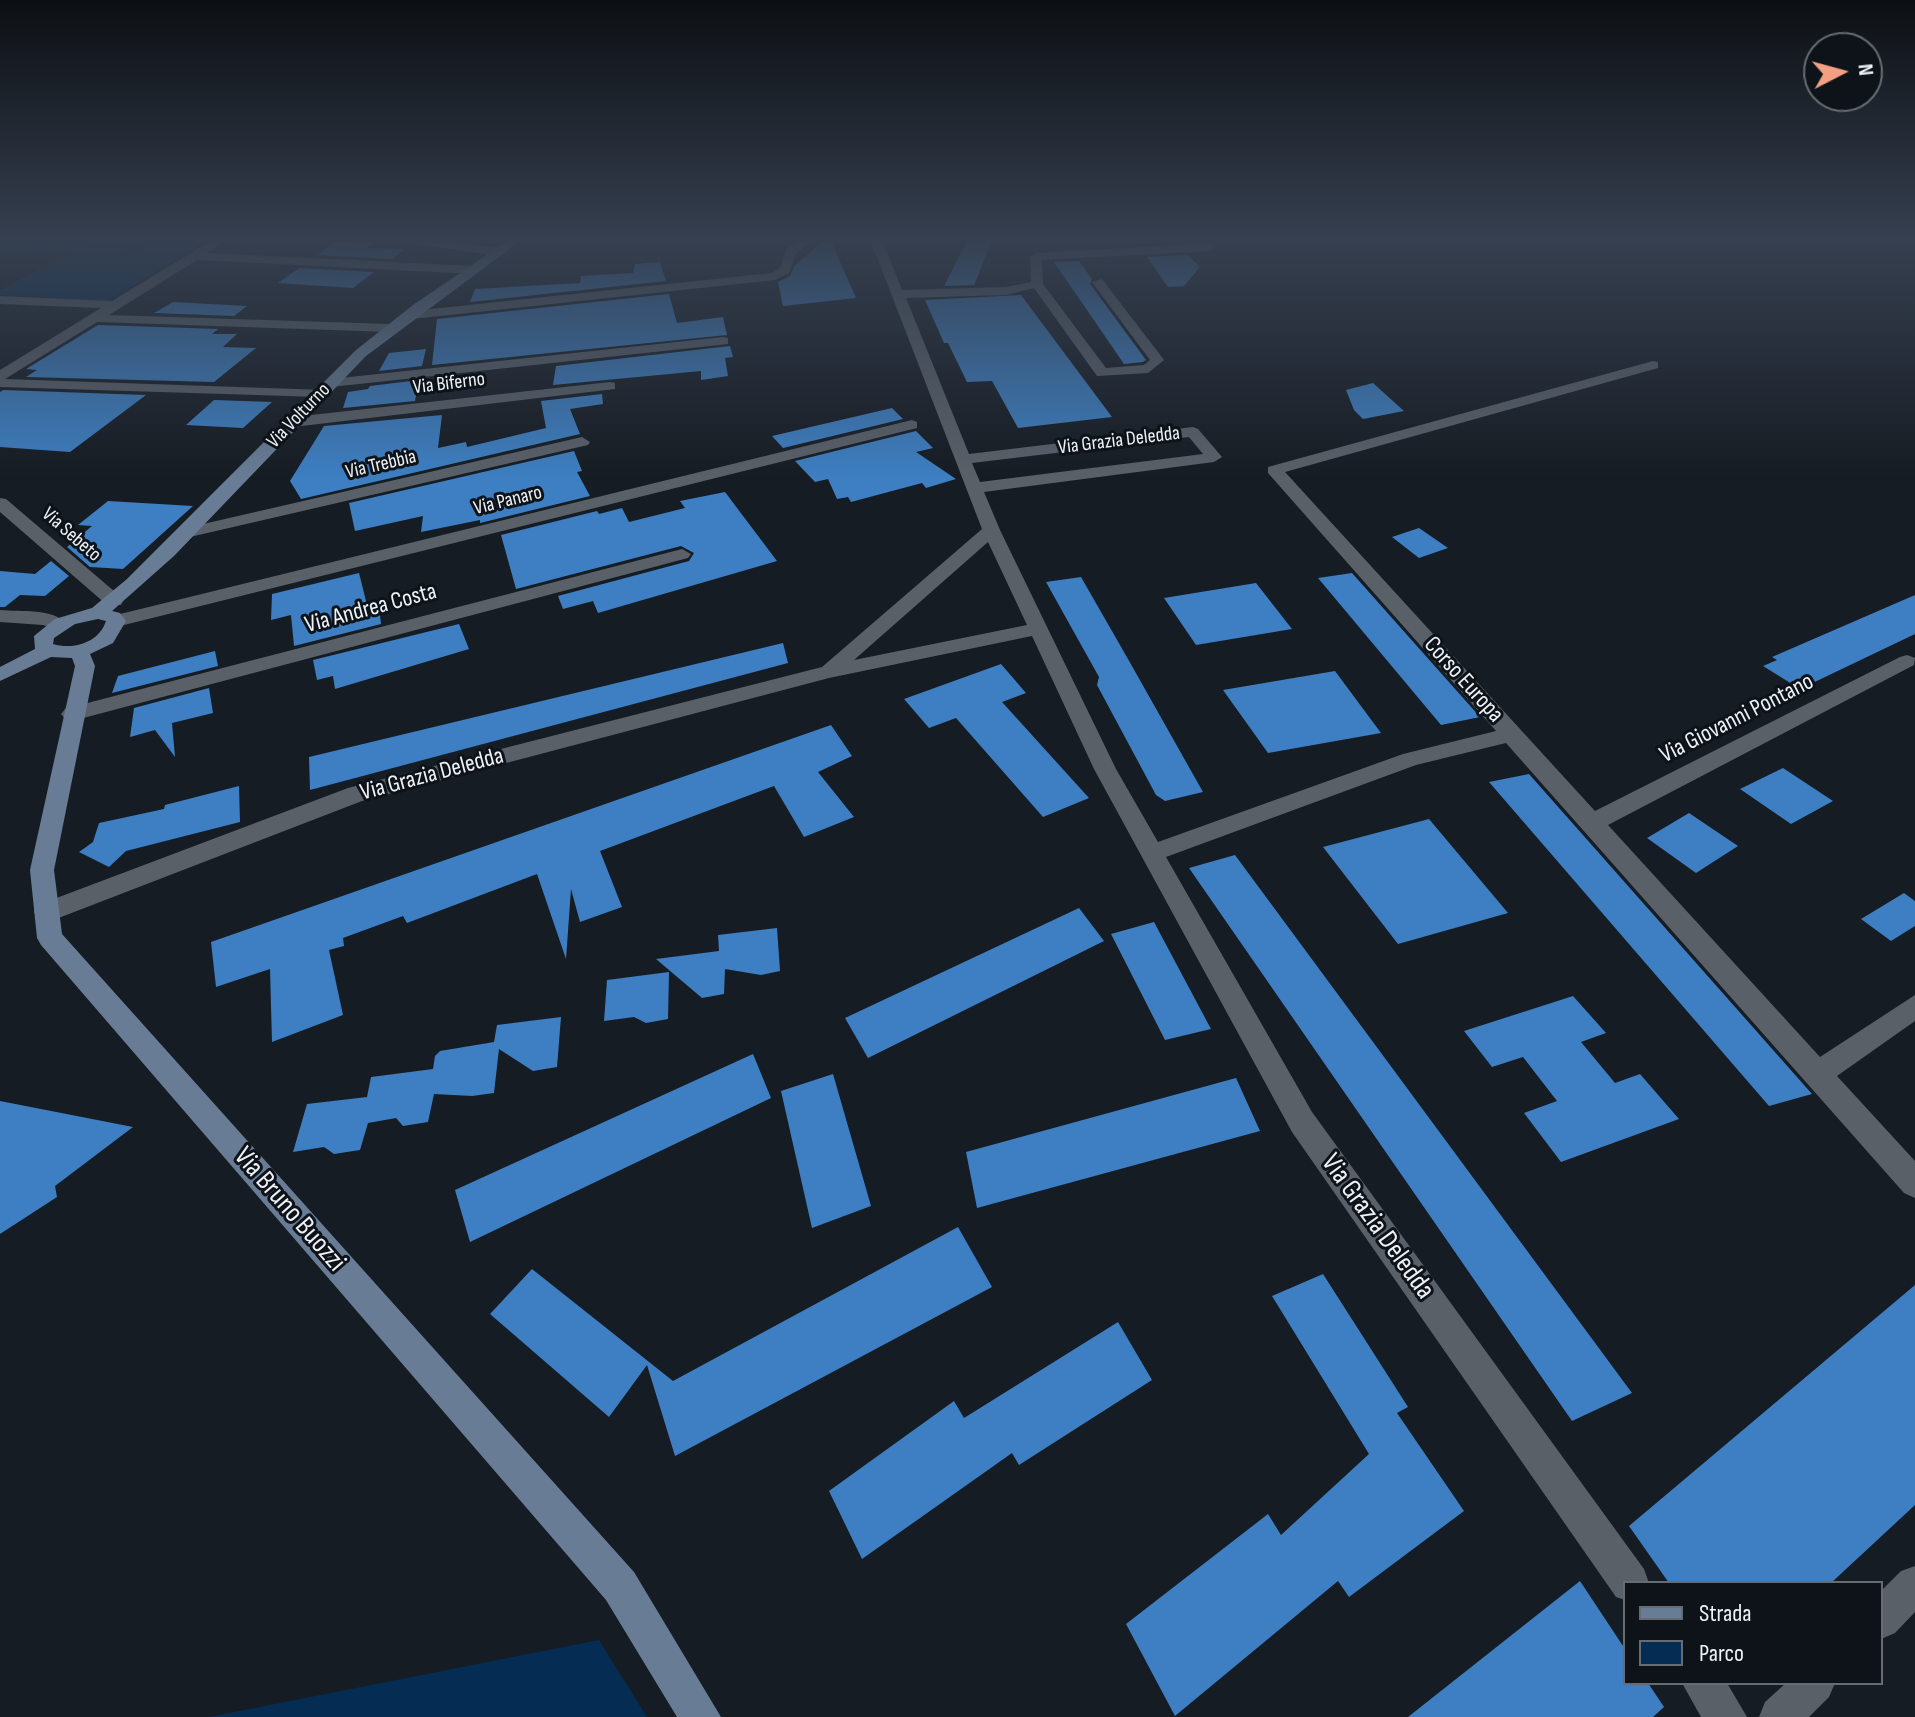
<!DOCTYPE html>
<style>
body{margin:0}
#map{position:relative;width:1915px;height:1717px;overflow:hidden;background:#161c23;font-family:"Sofia Sans Condensed",sans-serif}
canvas{display:block}
.legend{position:absolute;left:1623px;top:1581px;width:260px;height:104px;box-sizing:border-box;background:#0d1319;border:2px solid #676c72;margin:0;padding:10px 14px;list-style:none;font-size:24px;color:#eef2f7}
.legend li{display:flex;align-items:center;gap:16px;height:40px}
.legend b{width:40px;border:2px solid #676c72}
.north{position:absolute;left:1803px;top:32px;width:80px;height:80px;box-sizing:border-box;background:#0d1319;border:2px solid #676c72;border-radius:50%;rotate:84deg;font-size:22px;font-weight:700;line-height:32px;text-align:center;color:#eef2f7}
.north::after{content:'';display:block;margin:auto;width:28px;height:36px;background:#f2a081;clip-path:polygon(50% 0,100% 100%,50% 72%,0 100%)}
</style>
<div id="map">
<canvas width="1915" height="1717"></canvas>
<ul class="legend">
<li><b style="height:10px;background:#687d95"></b>Strada</li>
<li><b style="height:22px;background:#052d53"></b>Parco</li>
</ul>
<div class="north">N</div>
</div>
<script>
const ctx = document.querySelector('canvas').getContext('2d');
ctx.lineJoin = 'round';
function fill(path, color) { ctx.fillStyle = color; ctx.fill(path, 'evenodd'); }
function write(font, color, halo, rows, align = 'center') {
  ctx.font = font + ' "Sofia Sans Condensed",sans-serif'; ctx.lineWidth = 6; ctx.setLineDash([]); ctx.textBaseline = 'middle'; ctx.strokeStyle = halo; ctx.fillStyle = color; for (const [text, x, y, turn = 0] of rows) {
    ctx.save(); ctx.translate(x, y); ctx.rotate((+turn || 0) * Math.PI / 180); ctx.textAlign = isNaN(turn) ? turn : align; if (halo) ctx.strokeText(text, 0, 0); ctx.fillText(text, 0, 0); ctx.restore();
  }
}
fill(new Path2D(`
 M0,239H100L87,247L142,249L161,239H209L108,301L0,295V290L70,253L0,250Z
 M599,1640L647,1717H209Z`), '#052d53');
fill(new Path2D(`
 M827,239H830L856,298L783,306L778,282L790,276L795,265Z
 M968,239H993L974,285L944,286Z
 M336,242L373,243L367,248L405,249L392,259L317,255Z
 M1188,255L1200,267L1184,286L1168,287L1147,257Z
 M1079,261L1092,279L1090,284L1146,360L1143,362L1124,364L1054,262Z
 M660,262L666,281L470,302L475,289L580,283L581,276L633,273L635,264Z
 M299,268L374,272L353,288L278,283Z
 M669,294L677,323L723,317L727,335L432,365L437,319Z
 M1021,295L1112,417L1018,428L992,381L967,382L948,343H944L925,300Z
 M173,302L247,306L234,316L154,313Z
 M98,325L218,329L212,334H237L223,347L256,348L214,382L26,377L37,370L26,369Z
 M730,346L733,357L725,358L728,376L701,380V371L553,385L556,366Z
 M426,349L422,366L379,371L389,353Z
 M419,380L415,401L343,408L348,392L368,389L370,386Z
 M1373,383L1404,411L1363,419L1354,410L1346,390Z
 M3,390L146,395L70,452L0,447V392Z
 M602,394L603,404L570,409L580,434L301,499L290,481L324,426L442,415L438,448L466,442L467,447L546,428L541,401Z
 M214,400L272,402L243,428L186,425Z
 M892,408L903,419L783,448L772,436Z
 M916,431L933,448L916,452L956,479L926,488L922,483L851,502L848,497L837,499L828,479L815,482L795,461Z
 M574,451L582,471L577,472L590,496L480,523V520L421,532L423,516L355,531L349,503Z
 M725,492L777,561L598,613L593,601L563,609L558,596L689,561L694,553L681,546L516,589L501,535L597,511L599,514L622,508L629,522L685,508L680,501Z
 M108,501L193,506L123,569L90,567L67,547L92,526L78,525Z
 M1419,528L1448,548L1419,558L1392,537Z
 M51,561L69,576L45,596L20,595L5,607H0V571L35,574Z
 M359,573L368,609L379,606L381,624L294,646L291,615L271,620L272,594Z
 M1352,573L1480,717L1441,725L1318,578Z
 M1081,577L1128,659L1203,792L1165,801L1156,795L1097,685L1099,677L1046,582Z
 M1256,583L1292,629L1196,645L1164,598Z
 M1915,595V634L1800,689L1763,666L1777,660L1772,657Z
 M459,624L469,649L335,689L333,676L317,680L313,660Z
 M783,643L788,663L310,790L309,757Z
 M215,651L218,666L112,693L118,676Z
 M1001,664L1026,693L1002,702L1089,798L1043,817L956,718L929,728L904,699Z
 M1335,671L1381,733L1268,753L1223,690Z
 M209,688L213,713L172,723L175,757L155,730L130,737L134,708Z
 M831,725L852,756L818,772L854,817L804,837L774,786L600,851L622,907L580,922L571,889L566,959L537,874L407,923L403,916L343,938L344,946L329,950L343,1015L272,1042L270,969L216,987L211,942Z
 M1783,768L1833,801L1791,824L1740,789Z
 M1529,774L1812,1094L1769,1106L1489,782Z
 M239,786L240,822L126,851L109,867L79,852L93,842L99,823L164,809L165,805Z
 M1689,813L1738,846L1696,873L1647,838Z
 M1429,819L1508,913L1398,944L1323,847Z
 M1235,855L1359,1023L1632,1393L1572,1421L1189,868Z
 M1904,893L1915,901V926L1891,941L1861,919Z
 M1079,908L1104,941L868,1058L845,1018Z
 M1154,922L1211,1029L1165,1040L1111,934Z
 M777,928L780,971L761,975L725,969L724,994L702,998L656,959L719,951L718,935Z
 M669,972L668,1019L646,1023L634,1017L604,1021L607,980Z
 M1573,996L1606,1033L1581,1042L1615,1083L1640,1074L1679,1119L1561,1162L1524,1113L1557,1101L1523,1057L1492,1067L1464,1031Z
 M561,1017L557,1067L533,1071L499,1049L494,1093L472,1096L434,1094L428,1122L403,1126L396,1118L368,1123L360,1150L334,1154L324,1147L293,1152L307,1104L367,1097L371,1077L433,1069L435,1056L440,1051L494,1042L497,1025Z
 M753,1054L771,1098L470,1242L455,1190Z
 M833,1074L871,1206L812,1228L781,1091Z
 M1236,1078L1260,1131L977,1208L966,1152Z
 M0,1101L133,1127L55,1186L57,1197L0,1234Z
 M958,1227L992,1287L675,1456L647,1365L609,1417L490,1314L532,1269L673,1381Z
 M1323,1274L1408,1407L1397,1413L1464,1511L1349,1597L1338,1581L1175,1716L1126,1624L1268,1514L1281,1535L1369,1454L1272,1296Z
 M1915,1285V1505L1831,1583H1669L1629,1526Z
 M1118,1322L1152,1380L1019,1465L1012,1453L862,1559L829,1491L954,1401L964,1418Z
 M1580,1581L1625,1649V1683H1648L1664,1707L1653,1717H1408Z`), '#3d7fc2');
fill(new Path2D(`
 M214,239H228L207,253L474,266L480,270L474,274L197,260L109,315L391,324L398,328L391,332L97,322L5,379L325,390V396L320,397L0,387V370L101,308L0,304V296L112,301Z
 M395,239H425L499,248L505,252L499,256L401,242Z
 M510,239H537C531,244 516,244 510,239Z
 M803,239H816L796,253L789,273L775,280L412,319L405,315L412,311L772,273L780,268L787,248Z
 M870,239H882L902,290L1006,287L1031,282L1030,257L1036,253L1210,243L1216,247L1210,251L1042,260L1043,284L1106,368L1144,365L1150,360L1092,282L1102,279L1164,360L1148,373L1097,376L1034,288L1006,295L906,298L969,454L1193,427L1198,429L1222,457L1214,462L984,492L1000,530L1116,769L1158,842L1403,754L1496,731L1268,473V467L1653,361L1658,362V368L1285,472L1595,811L1900,657L1907,655L1915,658L1914,665L1608,825L1820,1057L1915,995V1021L1837,1076L1915,1161V1198L1904,1193L1506,743L1416,765L1166,857L1312,1112L1644,1569L1649,1583H1625V1600L1616,1597L1292,1132L1094,769L1032,636L829,678L362,801L56,919L47,922L38,919L34,912L38,905L348,788L822,667L982,529ZM1189,437L1203,454L980,482L972,463ZM988,542L1027,625L854,660Z
 M723,337L728,338V344L331,387L324,383L331,379Z
 M610,382L615,383V389L293,427L285,422L293,417Z
 M912,420L917,422V428L116,627L106,621L116,615Z
 M582,437L590,442L588,445L190,537L181,532L190,527Z
 M0,498L6,499L121,597L123,601L121,605H107L0,512Z
 M682,549L691,554L688,558L72,721L65,719L61,714L65,709L72,707Z
 M0,610C21,612 52,608 68,624L58,630L43,625L0,622Z
 M1915,1566V1612L1895,1633L1881,1639V1591L1901,1571Z
 M1682,1683H1727L1747,1717H1701Z
 M1786,1683H1835L1829,1697L1809,1717H1759L1765,1702Z`), '#596068');
fill(new Path2D(`
 M510,239H523L366,356L174,556L112,611L120,613L126,621L113,643L90,654L95,666L54,870L62,934L634,1572L721,1717H677L606,1600L41,945L37,938L30,870L75,666L72,658L51,657L0,681V667L35,649L34,636L55,619L92,608L127,579L356,350L413,305ZM98,619L106,621C99,643 73,650 53,644L54,638L75,624Z`), '#687d95');
const sky = ctx.createLinearGradient(0, 0, 0, 479);
sky.addColorStop(0, '#0c0f13');
sky.addColorStop(0.5, '#364050');
sky.addColorStop(1, '#36405000');
ctx.fillStyle = sky;
ctx.fillRect(0, 0, 1915, 479);
write('20px', '#eef2f7', '#0d1319', [
 ["Via Biferno",449,384,-7],
 ["Via Volturno",299,416,-46],
 ["Via Grazia Deledda",1119,441,-7],
 ["Via Trebbia",381,465,-13],
 ["Via Panaro",508,501,-14],
 ["Via Sebeto",71,535,41]
]);
write('24px', '#eef2f7', '#0d1319', [
 ["Via Andrea Costa",371,609,-15],
 ["Corso Europa",1463,680,48],
 ["Via Giovanni Pontano",1737,719,-27],
 ["Via Grazia Deledda",432,775,-15]
]);
write('28px', '#eef2f7', '#0d1319', [
 ["Via Bruno Buozzi",289,1210,49],
 ["Via Grazia Deledda",1377,1227,54]
]);
</script>
